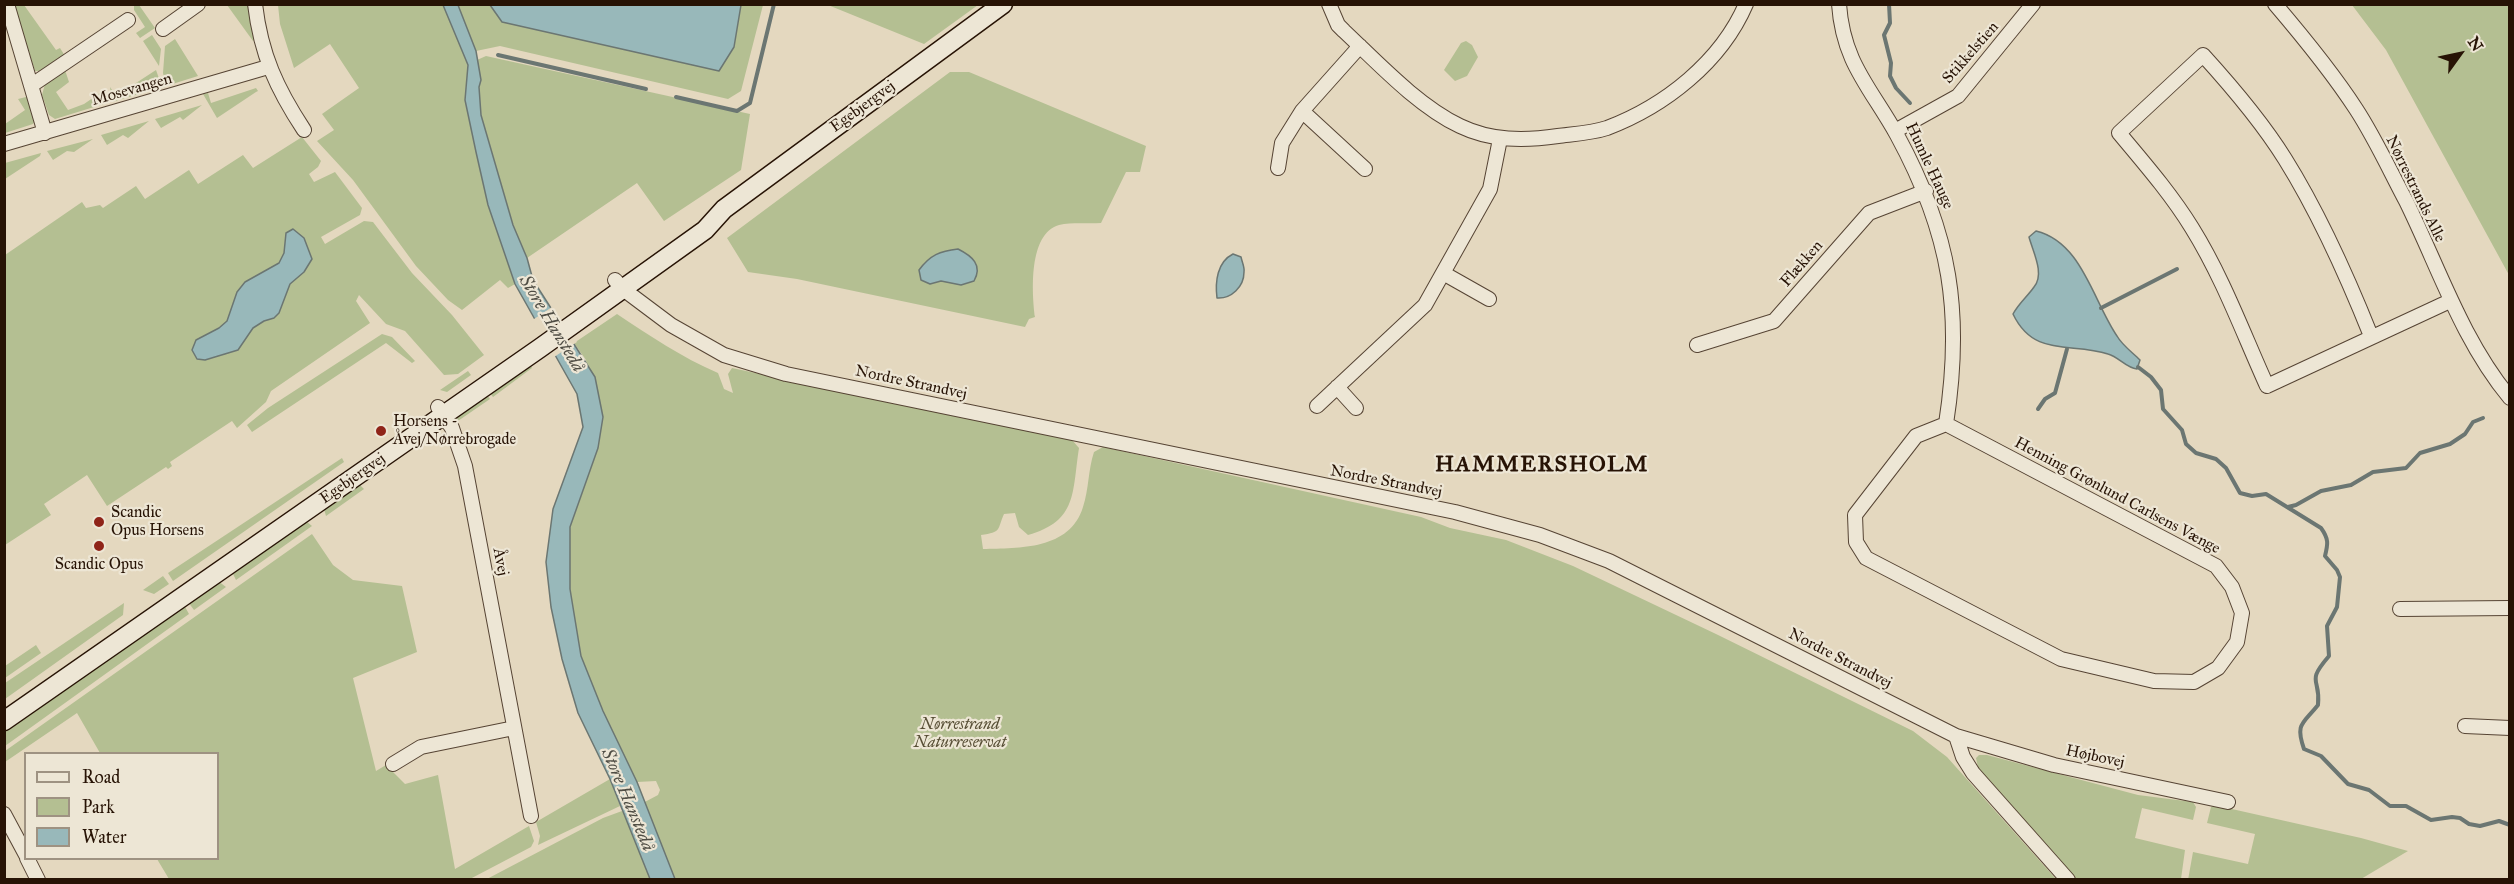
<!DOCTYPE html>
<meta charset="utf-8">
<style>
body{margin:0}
#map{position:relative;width:2514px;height:884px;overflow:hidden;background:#e4d8bf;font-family:"IM FELL Great Primer",serif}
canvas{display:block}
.frame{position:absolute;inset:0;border:6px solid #271305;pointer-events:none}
.legend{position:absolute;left:24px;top:752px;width:195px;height:108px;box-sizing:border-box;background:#ede6d5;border:2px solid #9e9282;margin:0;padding:8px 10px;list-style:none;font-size:18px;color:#271305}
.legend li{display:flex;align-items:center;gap:12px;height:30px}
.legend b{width:30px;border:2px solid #9e9282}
.north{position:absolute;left:2430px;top:24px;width:60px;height:60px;-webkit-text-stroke:4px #ede6d5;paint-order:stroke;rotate:57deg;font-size:16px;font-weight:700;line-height:24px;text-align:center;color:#271305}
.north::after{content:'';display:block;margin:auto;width:21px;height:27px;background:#271305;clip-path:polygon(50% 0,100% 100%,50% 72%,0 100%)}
</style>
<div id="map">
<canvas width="2514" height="884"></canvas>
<div class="frame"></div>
<ul class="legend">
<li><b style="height:8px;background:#ede6d5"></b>Road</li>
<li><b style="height:16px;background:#b4bf92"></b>Park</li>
<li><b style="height:16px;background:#98b8ba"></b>Water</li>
</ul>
<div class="north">N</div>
</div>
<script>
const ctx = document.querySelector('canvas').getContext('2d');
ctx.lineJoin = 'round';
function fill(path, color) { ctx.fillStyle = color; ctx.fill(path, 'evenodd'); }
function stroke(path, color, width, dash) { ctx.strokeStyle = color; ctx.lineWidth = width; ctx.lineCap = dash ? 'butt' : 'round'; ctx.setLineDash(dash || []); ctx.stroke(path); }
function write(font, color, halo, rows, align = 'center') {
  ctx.font = font + ' "IM FELL Great Primer",serif'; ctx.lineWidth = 4.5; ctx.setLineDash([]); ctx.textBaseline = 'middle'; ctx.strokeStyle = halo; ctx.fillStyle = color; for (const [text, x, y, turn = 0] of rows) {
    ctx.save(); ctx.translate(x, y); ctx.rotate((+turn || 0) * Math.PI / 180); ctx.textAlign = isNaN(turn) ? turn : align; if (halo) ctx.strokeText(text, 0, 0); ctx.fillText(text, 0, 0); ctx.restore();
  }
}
fill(new Path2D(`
 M14,5H24L56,50L60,48L65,56L42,71H35Z
 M134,5H139L155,28L140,38L136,33L145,27L134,10Z
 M227,5H250L256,38L253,41Z
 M278,5H443L468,65L465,100L476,152L488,205L515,284L508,288L500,280L462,310L448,300L416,266L353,180L317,141L334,130L322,114L359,88L330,44L294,68L280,24Z
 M458,5H490L502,22L734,47L741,5H763L741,91L728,99L500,46L476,51Z
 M828,5H978L924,44Z
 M2352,5H2509V275L2386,50Z
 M152,35L161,49L159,66L143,41Z
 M175,39L198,76L166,86L163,73L165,46Z
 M1466,41L1472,45L1478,57L1467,76L1455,81L1444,70L1461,43Z
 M486,56L750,114L741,170L664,221L637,183L527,258L513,225L481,115L479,87L481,80L477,60Z
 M65,70L69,82L56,92L68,110L84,104L106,89L107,103L55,119L49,115L42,95L45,84Z
 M156,70L162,87L112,102L110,87L116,96Z
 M950,72H969L1146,146L1140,172H1126L1101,223C1088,224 1072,222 1059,225C1028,234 1032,293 1035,317L1029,319L1025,327L797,279L748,272L727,238Z
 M256,88L258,91L256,92L217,118L203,94L208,93L211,103Z
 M30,96L36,119L33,124L5,133V124L25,110L18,99Z
 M202,105L183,120L180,117L161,128L155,119Z
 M149,121L128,138L123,135L107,145L101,135Z
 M302,137L321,161L318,167L309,174L314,182L335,172L362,208L360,215L321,237L325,244L364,221L373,222L412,273L452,315L484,355L458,374L444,375L405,331L386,324L359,295L356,301L370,323L271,391L266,402L237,428L232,421L170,462L172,466L168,469L166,467L107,506L87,475L44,504L51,515L5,545V255L82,202L86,208L100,205L103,208L136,186L145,199L189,170L198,184L243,155L253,168Z
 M93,139L74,152L67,151L53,160L47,151Z
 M41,153L40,156L5,179V163Z
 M617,314C650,336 681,357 718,373L724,389L733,393L728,374L732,368L1072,440L1079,448C1072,492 1078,521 1028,535L1019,527L1015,513L1004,514C997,530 1002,532 981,535L983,549C1019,548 1070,550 1083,507C1089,489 1088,470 1094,452L1103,447L1421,517L1450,528L1506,540L1573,566L1716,634L1913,731L1947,757L2056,879L485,880L603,818L622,811L624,813L658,795L660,790L656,781L637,782L603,711L581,656L570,589V527L598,448L586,360L574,343Z
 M382,334L392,337L415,361L412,363L386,343L252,432L247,425L268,408Z
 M530,364L532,368L493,397L490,393Z
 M468,371L471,375L447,392L440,390Z
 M487,395L490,399L455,423V417Z
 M342,458L344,462L173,581L168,573Z
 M359,484L364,489L326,516L324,509Z
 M306,521L312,526L236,580L232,572Z
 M312,534L333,565L353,580L402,586L417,652L353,678L376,771L386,765L405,784L438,775L455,869L529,826L534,841L531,847L470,879H169L157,859L218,858V754L100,753L77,713L5,762V751Z
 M163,576L169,584L154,594L143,590Z
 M218,581L226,587L194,610L188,602Z
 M124,603L123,615L5,699V683Z
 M184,605L189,614L5,746V730Z
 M36,645L41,653L5,678V666Z
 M1979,755H1987L2138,795L2193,802L2196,807L2193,820L2142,808L2135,838L2185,850L2181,879H2075L1979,772L1976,758Z
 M610,779L620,806L538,845L540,836L536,822Z
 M2214,805L2361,838L2408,851L2361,879L2188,880L2193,852L2248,864L2255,834L2207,823L2211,807Z`), '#b4bf92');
const water = new Path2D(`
 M443,5H458L476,51L481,80L479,87L481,115L513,225L527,258L533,280L595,377L603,417L598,448L570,527V589L581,656L603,711L637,782L675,879H650L610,779L578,713L562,659L551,607L546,562L553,509L583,427L577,394L515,284L488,205L476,152L465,100L468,65Z
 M490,5H741L734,47L719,71L502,22Z
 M293,229L304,238L312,259L304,272L290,284L279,313L274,318L264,321L253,328L238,350L205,360L197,359L192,350L196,340L219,328L227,321L237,292L245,282L279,263L284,253L286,233Z
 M2036,231C2082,242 2093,301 2117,336C2122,345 2132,352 2140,360L2137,369C2126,368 2119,357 2108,354C2071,342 2034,358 2013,314C2019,303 2027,297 2034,287C2045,274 2033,252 2029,237Z
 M958,249C972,256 983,265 974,281L961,285L941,281L930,284L921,280L919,270C930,255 940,251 958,249Z
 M1233,254L1241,257C1242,262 1245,268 1244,272C1244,287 1231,299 1217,298C1215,282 1217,262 1233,254Z`);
fill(water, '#98b8ba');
stroke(water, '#6b7672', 1.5);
fill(new Path2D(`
 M552,307L577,342L554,357L531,321Z`), '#e4d8bf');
stroke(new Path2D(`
 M1889,4L1890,23L1884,35L1891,63L1890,76L1896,88L1910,103
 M498,55L646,89
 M676,97L737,111L750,103L774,4
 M2101,308L2177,269
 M2138,367L2151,377L2161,390L2163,409L2182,430L2186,444L2196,453L2216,459L2226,468L2240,493L2252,496L2266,494L2321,528C2329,539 2328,544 2325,556L2337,570L2340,577L2337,607L2327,626L2329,656C2305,684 2321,677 2318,705C2303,724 2295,723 2304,749L2321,756L2348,784L2369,790L2390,806H2406L2431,820L2452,817L2460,818L2469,824L2480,826L2499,821L2510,825
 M2038,409L2045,399L2055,393L2067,349
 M2288,507L2296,505L2321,491L2351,485L2373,472L2406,468L2420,453L2450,444L2465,434L2473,422L2483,418`), '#6b7672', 4);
const street = new Path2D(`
 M7,4L45,133
 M255,4C261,55 277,89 304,130
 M1329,4L1338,25L1344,31C1378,63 1418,106 1460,126C1491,141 1524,141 1558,136C1574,134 1592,133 1607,128C1665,106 1721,62 1746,4
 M1839,4C1843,63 1871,88 1897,135C1951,234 1963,314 1946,424
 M2275,4C2304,38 2332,72 2356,109C2375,138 2390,171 2406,201C2439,268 2462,340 2510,398
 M163,29L198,4
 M32,85L128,20
 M1302,111L1365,169
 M1895,131L1958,96L2033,4
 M4,144L268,67
 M1278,168L1282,143L1302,111L1360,46
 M1443,273L1489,299
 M615,280L623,289L671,325L724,355L786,374L1455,512L1540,535L1609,561L1956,736L1963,757L1973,773L2068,880
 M2371,336C2347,276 2320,215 2285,159C2262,122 2233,88 2203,55L2119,133C2145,164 2171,194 2192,228C2223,278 2243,333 2267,386L2450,301
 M1697,345L1774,321L1869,213L1926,191
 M1337,387L1356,408
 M1317,406L1425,305L1490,189L1500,139
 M438,407L452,428L465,466L531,816
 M1946,424L2216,566L2232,587L2242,613L2237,642L2218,668L2194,682L2154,681L2061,659L1866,558L1856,542L1855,515L1916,436Z
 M2400,609L2510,608
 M2465,726L2510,728
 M1956,736L2054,765L2228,802
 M393,764L421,747L514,728
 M4,814L26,855
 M27,858L38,880`);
const secondary = new Path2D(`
 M4,721L540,348L705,230L724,209L1003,4`);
stroke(street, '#564434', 16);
stroke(secondary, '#271305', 21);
stroke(street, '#ede6d5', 14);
stroke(secondary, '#ede6d5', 18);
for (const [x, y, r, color] of [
 [381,431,6,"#8f2418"],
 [99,522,6,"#8f2418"],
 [99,546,6,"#8f2418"]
]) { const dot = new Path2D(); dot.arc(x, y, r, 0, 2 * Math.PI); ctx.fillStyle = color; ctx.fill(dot); stroke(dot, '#ede6d5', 2); }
write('16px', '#271305', '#ede6d5', [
 ["Stikkelstien",1971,53,-49],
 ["Mosevangen",132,90,-16],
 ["Egebjergvej",863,107,-36],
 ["Humle Hauge",1929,166,65],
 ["Nørrestrands Alle",2415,189,64],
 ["Flækken",1802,264,-49],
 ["Nordre Strandvej",911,383,12],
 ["Egebjergvej",353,479,-35],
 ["Nordre Strandvej",1386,482,11],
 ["Henning Grønlund Carlsens Vænge",2117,496,28],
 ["Åvej",500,562,79],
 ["Nordre Strandvej",1840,659,27],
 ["Højbovej",2095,757,12]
]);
write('16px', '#271305', '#ede6d5', [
 ["Horsens -",393,422],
 ["Åvej/Nørrebrogade",393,440],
 ["Scandic",111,513],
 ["Opus Horsens",111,531],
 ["Scandic Opus",99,565,"center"]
], 'left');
write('italic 16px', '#584f36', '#ede6d5', [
 ["Nørrestrand",960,725],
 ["Naturreservat",960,743]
]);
write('italic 18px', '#4f4d44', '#ede6d5', [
 ["Store Hanstedå",551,324,59],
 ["Store Hanstedå",627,800,67]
]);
ctx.letterSpacing = '1.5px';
write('bold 22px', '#271305', '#ede6d5', [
 ["HAMMERSHOLM",1542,466]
]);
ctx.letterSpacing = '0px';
</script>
